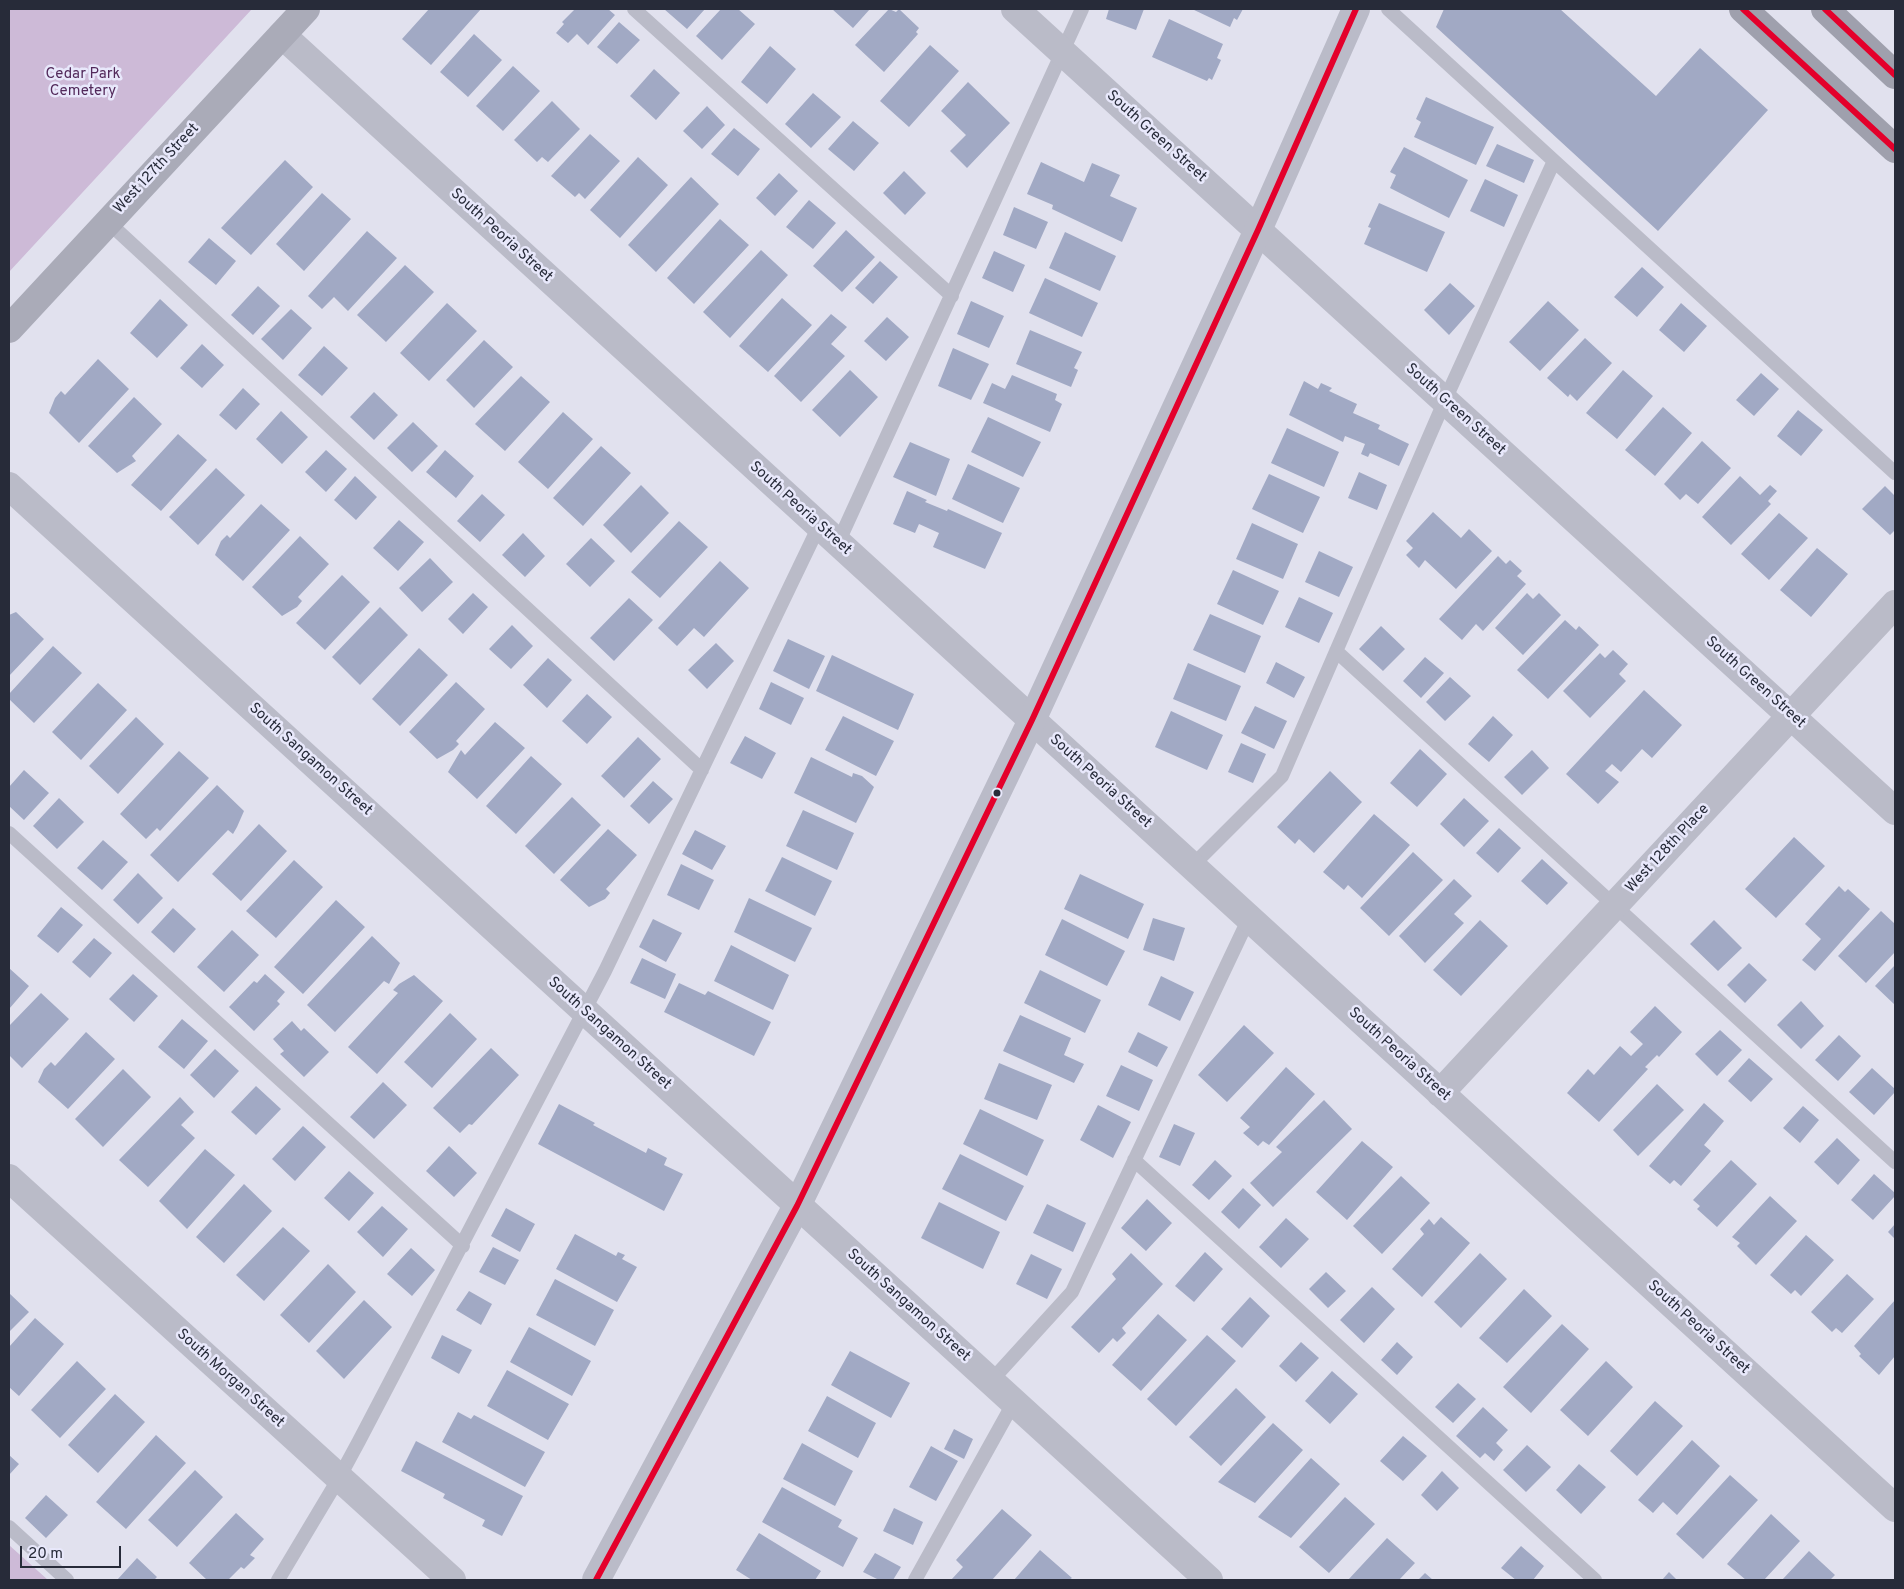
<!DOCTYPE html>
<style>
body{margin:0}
#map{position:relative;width:1904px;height:1589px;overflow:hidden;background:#e1e1ee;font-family:Overpass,sans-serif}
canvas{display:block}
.frame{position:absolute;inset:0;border:10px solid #272b39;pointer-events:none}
.scale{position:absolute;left:20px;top:1546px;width:101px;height:22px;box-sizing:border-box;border:2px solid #272b39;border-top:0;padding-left:6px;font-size:15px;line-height:18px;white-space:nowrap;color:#272b39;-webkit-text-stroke:4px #e8e8fb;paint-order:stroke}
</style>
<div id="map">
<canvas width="1904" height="1589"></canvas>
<div class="frame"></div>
<div class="scale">20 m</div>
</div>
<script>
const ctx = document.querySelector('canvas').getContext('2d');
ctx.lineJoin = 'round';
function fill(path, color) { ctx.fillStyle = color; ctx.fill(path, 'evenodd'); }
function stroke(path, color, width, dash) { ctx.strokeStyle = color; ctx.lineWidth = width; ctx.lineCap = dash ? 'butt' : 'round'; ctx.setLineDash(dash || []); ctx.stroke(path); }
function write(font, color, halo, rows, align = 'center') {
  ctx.font = font + ' Overpass,sans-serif'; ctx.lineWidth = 5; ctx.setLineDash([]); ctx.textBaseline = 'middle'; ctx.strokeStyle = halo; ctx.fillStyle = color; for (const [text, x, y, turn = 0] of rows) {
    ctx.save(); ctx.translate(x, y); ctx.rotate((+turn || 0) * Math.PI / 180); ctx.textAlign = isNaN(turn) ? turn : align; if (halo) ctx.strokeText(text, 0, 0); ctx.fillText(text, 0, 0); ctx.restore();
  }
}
fill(new Path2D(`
 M9,9H252L9,272Z
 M9,1545L48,1580H9Z`), '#cdbad7');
fill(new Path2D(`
 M429,9H481L431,65L402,39Z
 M575,9H608L615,15L588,45L577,34L568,43L556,33L564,24L562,22Z
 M664,9H705L687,29Z
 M721,9H738L755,24L722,60L696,36Z
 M832,9H870L853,28Z
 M889,9L896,12L899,9L919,28L916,32L918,34L884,72L855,45Z
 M1109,9H1144L1136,30L1106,19Z
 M1192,9H1243L1237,20L1234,18L1230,27Z
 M1444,9H1560L1656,96L1700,48L1768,110L1658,231L1436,27Z
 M1169,19L1223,44L1217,58L1221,60L1212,80L1209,78L1207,81L1152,57Z
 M619,22L640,40L617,64L597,47Z
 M474,34L502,60L468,97L440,72Z
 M930,45L959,71L909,127L880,101Z
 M770,46L796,69L767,104L741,82Z
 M513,66L540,91L503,131L476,106Z
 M654,69L680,93L656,120L630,96Z
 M968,82L1010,123L967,168L950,151L966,135L941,111Z
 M813,93L841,117L811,148L785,124Z
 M1426,97L1494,127L1476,165L1414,137L1421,122L1416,119Z
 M552,101L580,129L548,162L542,157L537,162L514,140Z
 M707,106L725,125L702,149L683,131Z
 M853,121L879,143L854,171L828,149Z
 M734,128L760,149L738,176L711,154Z
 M590,134L620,161L585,199L579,193L575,197L551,176Z
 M1497,144L1534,160L1524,183L1486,166Z
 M1404,147L1468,180L1449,218L1390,188L1396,175L1390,172Z
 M638,157L668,185L620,238L590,210Z
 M285,160L313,187L251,255L221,228Z
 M1041,162L1084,182L1092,163L1120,175L1110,196L1137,208L1122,242L1052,209L1053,205L1027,194Z
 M904,171L926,193L905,215L883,193Z
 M779,173L798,191L775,216L756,198Z
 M691,177L719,204L656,272L628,245Z
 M1485,179L1518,195L1504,227L1470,211Z
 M322,193L351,219L304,271L276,244Z
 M809,200L836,223L813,249L786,227Z
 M1379,203L1445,232L1427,272L1364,244L1371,228L1368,227Z
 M1014,207L1048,222L1036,249L1003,235Z
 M720,219L749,245L694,304L667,278Z
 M846,230L875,257L842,292L813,266Z
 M367,231L397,258L348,311L334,297L322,309L308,296Z
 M1065,232L1116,256L1100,291L1049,268Z
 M209,238L236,261L216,285L188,262Z
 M761,250L788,275L730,338L703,312Z
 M994,251L1025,265L1013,292L982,278Z
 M880,261L898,277L873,304L855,288Z
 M405,265L434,292L386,342L357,315Z
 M1642,267L1664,287L1637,317L1614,297Z
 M1045,278L1098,303L1082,337L1029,313Z
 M1450,283L1475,306L1449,335L1424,310Z
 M258,286L280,306L253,335L231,315Z
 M782,298L812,325L768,372L739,346Z
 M160,299L188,325L157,358L130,333Z
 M971,301L1004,316L989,348L957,334Z
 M1548,301L1579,330L1540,371L1509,342Z
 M447,303L477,331L429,381L400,353Z
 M1681,303L1707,326L1684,352L1659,330Z
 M291,309L312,328L283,360L261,339Z
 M831,314L847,327L831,344L845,356L801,402L774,376Z
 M887,317L909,337L886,361L864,341Z
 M1030,330L1082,352L1074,368L1078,370L1071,387L1016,364Z
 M1585,338L1612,363L1577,401L1570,394L1568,397L1547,378Z
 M484,340L513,367L474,408L446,380Z
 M202,344L224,365L202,388L180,368Z
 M324,346L348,368L322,396L298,375Z
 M953,348L989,364L971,400L938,386Z
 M98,359L129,389L79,443L49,413L55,398L61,391L65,395Z
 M850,370L878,397L840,437L812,410Z
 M1623,370L1653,396L1617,439L1586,413Z
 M1761,373L1779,389L1754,416L1736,400Z
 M1012,375L1057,394L1055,400L1062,404L1050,432L983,403L992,383L1005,389Z
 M521,376L550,402L505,451L475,424Z
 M1304,381L1318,389L1321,383L1332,388L1329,391L1357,404L1353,413L1380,425L1378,429L1409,444L1399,466L1370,453L1368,457L1361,454L1365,444L1345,436L1343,442L1289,415Z
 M243,388L260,404L236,430L219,415Z
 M374,392L398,415L374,440L350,417Z
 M134,397L162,424L132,456L136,461L117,473L88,446Z
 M1663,407L1692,433L1655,476L1625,450Z
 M1798,410L1823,430L1801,456L1777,436Z
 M281,411L308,437L282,464L256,439Z
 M563,412L593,439L548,489L518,462Z
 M988,417L1041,442L1023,477L971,452Z
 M413,422L438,446L412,472L387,448Z
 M1287,428L1339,452L1324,487L1271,463Z
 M178,434L207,460L161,511L131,485Z
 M1702,441L1731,468L1698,504L1686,494L1680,500L1664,484Z
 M910,442L950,459L936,496L893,477Z
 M601,446L631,473L583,526L553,498Z
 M326,450L347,469L326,492L305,472Z
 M445,450L474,476L456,498L426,472Z
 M968,464L1020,488L1003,523L952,499Z
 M216,468L245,495L198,545L169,517Z
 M1359,472L1387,485L1377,510L1348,498Z
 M1269,474L1320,497L1303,533L1252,509Z
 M355,476L377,497L356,520L334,500Z
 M1740,476L1760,495L1770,485L1777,491L1768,501L1771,504L1731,545L1702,517Z
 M641,485L669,513L631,553L603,525Z
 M1885,486L1895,496V530L1890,535L1862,509Z
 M907,491L927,500L925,502L947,511L948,509L1002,533L985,569L933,547L939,533L919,524L915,533L893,524Z
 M482,494L505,515L480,542L457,521Z
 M261,504L290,530L243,581L215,555L221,541L227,535L230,538Z
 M1433,512L1461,538L1469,529L1492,551L1456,589L1425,560L1419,568L1406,555L1413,548L1406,541Z
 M1779,513L1808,538L1769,580L1741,554Z
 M399,520L424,542L398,571L373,548Z
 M679,521L708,547L660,598L631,572Z
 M1252,523L1298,544L1283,579L1236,559Z
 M523,533L545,556L525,577L502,555Z
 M300,536L329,564L298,597L302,601L297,607L282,616L252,587Z
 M591,538L615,561L590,587L566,564Z
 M1817,548L1848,574L1811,617L1780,590Z
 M1319,551L1353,567L1339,597L1305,582Z
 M1498,556L1506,564L1510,560L1522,571L1517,576L1526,584L1483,631L1476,624L1462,640L1439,619Z
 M430,558L453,582L422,612L399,588Z
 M720,561L749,588L704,637L694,628L677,646L658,628Z
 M1233,570L1279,591L1263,625L1217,604Z
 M342,575L370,602L325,650L296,623Z
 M473,593L488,607L463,634L448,619Z
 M1527,593L1533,599L1539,593L1561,615L1523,655L1495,628Z
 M1299,597L1333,613L1319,643L1285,627Z
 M629,598L653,620L614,661L590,638Z
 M380,607L408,635L360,685L332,657Z
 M16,612L44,639L9,676V615Z
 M1210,614L1261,636L1245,673L1193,650Z
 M1565,620L1576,630L1579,626L1599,645L1548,699L1517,670Z
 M512,625L533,646L511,669L489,649Z
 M1381,626L1405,649L1383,671L1359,649Z
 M788,639L825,656L809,689L773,671Z
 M716,643L734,661L707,689L688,670Z
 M53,646L82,673L34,723L9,699V694Z
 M419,648L448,675L400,726L372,699Z
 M1613,650L1628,664L1619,674L1626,681L1590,718L1563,691L1600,653L1605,658Z
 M832,655L914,694L898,730L816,691Z
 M1425,657L1444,673L1421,698L1403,681Z
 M548,658L572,680L547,708L523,685Z
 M1276,662L1305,677L1294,698L1266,683Z
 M1188,663L1241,686L1226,721L1173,699Z
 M1450,677L1471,696L1445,721L1426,702Z
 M456,682L485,709L456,741L459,744L453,750L437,759L409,732Z
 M771,682L804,698L791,725L759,709Z
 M98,683L127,710L81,760L52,732Z
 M1644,690L1682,725L1652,758L1642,749L1621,772L1612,764L1605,771L1619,782L1598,804L1566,774Z
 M587,694L612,717L587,744L562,721Z
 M1255,706L1287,721L1274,749L1241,733Z
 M1171,711L1223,735L1207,770L1155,747Z
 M843,716L894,741L876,776L825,750Z
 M1493,716L1513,735L1489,762L1468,744Z
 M136,717L164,744L118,794L89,766Z
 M495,722L525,748L477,799L448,772L461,750L465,755Z
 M745,736L776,753L762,779L730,763Z
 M638,737L661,759L624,798L601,776Z
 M1241,743L1266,754L1253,783L1228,772Z
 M1420,749L1447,774L1417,807L1390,783Z
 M1532,750L1549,768L1522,795L1504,777Z
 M179,751L209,778L160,831L157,828L146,839L120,814Z
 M531,756L562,784L516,834L486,806Z
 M811,757L852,777L853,773L862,776L874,787L856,823L794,793Z
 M24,770L49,793L24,820L9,806V787Z
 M1330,771L1362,802L1314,853L1299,839L1295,844L1277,827Z
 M653,781L673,799L649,824L630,806Z
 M217,785L244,811L237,827L233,834L228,830L178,882L150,855Z
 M572,797L601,825L554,874L525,846Z
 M59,798L84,822L57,849L33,826Z
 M1464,798L1489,821L1464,847L1440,824Z
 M803,810L854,833L837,870L786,846Z
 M1374,814L1410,845L1362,898L1348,885L1344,890L1323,872Z
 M259,824L287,851L241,901L212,874Z
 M1499,828L1521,848L1498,873L1476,853Z
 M608,829L637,855L606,889L610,893L605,899L589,907L560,880Z
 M695,830L726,846L712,870L682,854Z
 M1794,837L1825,866L1776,918L1745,889Z
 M103,840L128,862L102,890L77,868Z
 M1413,852L1443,880L1389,936L1360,908Z
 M782,857L832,881L815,916L765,891Z
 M1542,859L1568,883L1547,905L1521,881Z
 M294,860L323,887L276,938L246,911Z
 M681,864L714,880L699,910L667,895Z
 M138,873L163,898L138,924L113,900Z
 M1080,874L1144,904L1128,939L1064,909Z
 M1454,879L1472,896L1454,914L1464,923L1425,963L1399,936Z
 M1839,886L1845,892L1848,889L1870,909L1815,971L1802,960L1821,939L1805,924Z
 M749,898L812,928L795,962L734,932Z
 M336,900L365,927L303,994L274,967Z
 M61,907L83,925L58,953L37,936Z
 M173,908L196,929L174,953L151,932Z
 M1881,911L1895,924V952L1866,983L1838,956Z
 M1153,918L1185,928L1174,961L1143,950Z
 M653,919L682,933L666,962L639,947Z
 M1062,919L1125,951L1107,986L1045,955Z
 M1480,920L1508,946L1461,996L1433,970Z
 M1714,920L1742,948L1718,971L1690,944Z
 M232,930L259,955L224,992L197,967Z
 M372,936L400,963L389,984L384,981L335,1032L307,1005Z
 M94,938L112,953L90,978L72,962Z
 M731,945L789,975L773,1010L714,981Z
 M642,958L676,974L665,999L630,983Z
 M1749,963L1767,980L1745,1003L1727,985Z
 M1895,965V1005L1875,986Z
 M9,968L29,986L9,1009Z
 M1040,970L1101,1000L1085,1033L1024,1003Z
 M133,974L158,996L134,1022L109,999Z
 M265,974L285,992L277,1001L280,1004L254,1031L229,1007L254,981L257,983Z
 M414,975L443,1001L377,1074L348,1047L398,993L393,990L399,984Z
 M1161,976L1194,992L1180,1021L1148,1005Z
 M679,983L705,995L708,991L771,1022L754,1056L664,1012Z
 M41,993L69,1019L22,1068L9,1055V1026Z
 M1801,1001L1824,1026L1801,1049L1777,1025Z
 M1655,1006L1682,1032L1659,1057L1657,1055L1645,1067L1648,1069L1599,1122L1567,1093L1588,1069L1594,1075L1620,1046L1631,1056L1643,1044L1630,1032Z
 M450,1013L477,1039L432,1088L404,1062Z
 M1020,1015L1071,1038L1064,1055L1084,1064L1074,1083L1003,1051Z
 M182,1019L208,1041L184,1069L158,1047Z
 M292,1021L301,1031L304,1028L329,1052L304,1077L280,1054L284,1051L273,1039Z
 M1244,1025L1274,1053L1227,1102L1198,1075Z
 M1720,1030L1742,1050L1717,1076L1695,1054Z
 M86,1032L115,1059L68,1109L38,1082L44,1069L51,1062L55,1066Z
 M1138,1032L1168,1047L1157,1067L1128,1052Z
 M1839,1035L1861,1056L1838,1081L1815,1060Z
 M491,1048L519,1075L472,1125L469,1124L460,1133L433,1108Z
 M215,1049L239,1071L214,1098L190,1075Z
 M1749,1058L1773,1079L1751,1102L1728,1081Z
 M999,1063L1052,1085L1037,1120L984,1099Z
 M1121,1065L1153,1080L1139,1111L1106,1096Z
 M1286,1067L1315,1094L1269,1145L1263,1141L1258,1146L1243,1133L1250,1127L1240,1118Z
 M1872,1068L1895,1089V1092L1874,1115L1849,1092Z
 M123,1069L151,1097L103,1147L75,1119Z
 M383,1082L407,1105L374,1139L350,1117Z
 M1657,1084L1684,1110L1638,1156L1613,1130Z
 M256,1086L281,1109L256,1135L231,1112Z
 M180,1097L194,1112L181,1125L195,1138L148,1187L119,1160Z
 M1324,1100L1352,1129L1273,1207L1250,1183L1282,1152L1276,1147Z
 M1704,1103L1724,1121L1704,1145L1711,1151L1681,1186L1674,1180L1670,1184L1649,1166Z
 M559,1104L595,1123L593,1125L646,1153L648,1148L667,1158L664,1165L683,1174L664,1211L538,1144Z
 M1098,1105L1131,1122L1113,1158L1080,1140Z
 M1803,1106L1819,1120L1800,1143L1783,1128Z
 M980,1109L1044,1140L1027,1176L963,1144Z
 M1174,1124L1195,1133L1180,1166L1159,1157Z
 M303,1126L326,1147L295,1181L272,1159Z
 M1837,1138L1860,1160L1838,1185L1814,1162Z
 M1362,1141L1393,1167L1347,1220L1316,1192Z
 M449,1146L477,1173L454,1197L426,1171Z
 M205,1149L235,1175L187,1229L159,1201Z
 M960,1154L1024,1186L1006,1221L942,1189Z
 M1215,1160L1232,1176L1209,1200L1192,1185Z
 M1731,1160L1757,1184L1717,1227L1697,1209L1700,1206L1693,1200Z
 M349,1171L374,1193L349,1221L324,1198Z
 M1874,1174L1895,1193V1196L1873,1220L1851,1200Z
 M1401,1176L1430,1203L1382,1254L1353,1226Z
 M244,1184L272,1211L224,1263L196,1237Z
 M1243,1188L1261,1205L1239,1229L1221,1212Z
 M1770,1196L1797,1221L1756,1265L1737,1246L1740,1243L1732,1237Z
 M1147,1199L1172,1223L1146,1251L1121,1228Z
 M939,1202L1000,1232L983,1269L921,1238Z
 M1047,1204L1086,1223L1073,1252L1033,1233Z
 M382,1206L408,1229L383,1257L357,1232Z
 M506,1208L535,1224L520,1252L491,1236Z
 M1441,1217L1470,1243L1422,1297L1392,1269L1424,1234L1420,1229L1429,1219L1434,1225Z
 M1286,1218L1309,1239L1281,1268L1259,1247Z
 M1895,1224V1239L1888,1232Z
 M283,1227L310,1251L264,1301L236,1275Z
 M575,1234L616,1256L618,1252L625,1255L622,1259L637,1267L617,1302L556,1269Z
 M1806,1235L1834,1260L1801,1296L1795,1290L1791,1294L1770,1275Z
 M493,1247L519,1260L505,1285L479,1272Z
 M411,1248L435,1270L412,1296L387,1274Z
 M1205,1252L1223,1269L1194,1302L1175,1286Z
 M1131,1253L1163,1284L1122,1328L1126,1333L1117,1342L1113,1338L1099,1353L1071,1327L1116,1279L1112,1274Z
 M1480,1253L1507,1279L1461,1328L1434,1302Z
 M1031,1254L1062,1269L1047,1299L1016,1284Z
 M328,1264L356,1292L309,1343L280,1315Z
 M1326,1272L1346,1291L1328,1308L1309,1289Z
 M1847,1274L1874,1299L1842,1333L1836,1328L1832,1332L1811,1312Z
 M555,1279L614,1310L595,1346L536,1315Z
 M1372,1287L1395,1309L1364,1343L1340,1320Z
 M1524,1289L1552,1316L1507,1363L1479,1338Z
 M469,1291L492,1304L481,1325L456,1310Z
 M9,1293L29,1312L9,1332Z
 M1250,1297L1270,1316L1242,1348L1221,1329Z
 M364,1300L392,1327L344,1379L316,1351Z
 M1895,1300V1356L1879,1375L1859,1356L1861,1354L1854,1346Z
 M1158,1314L1187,1340L1141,1391L1112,1365Z
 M35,1318L64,1344L19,1396L9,1387V1347Z
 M1562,1324L1589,1349L1531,1413L1503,1387Z
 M529,1327L591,1361L572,1396L510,1362Z
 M442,1335L472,1350L459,1374L431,1358Z
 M1207,1335L1236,1361L1176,1426L1147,1399Z
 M1301,1342L1319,1358L1296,1382L1279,1366Z
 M1397,1342L1413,1357L1397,1375L1381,1360Z
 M850,1351L910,1383L891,1418L831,1385Z
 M77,1361L106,1389L60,1438L31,1410Z
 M1606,1361L1633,1387L1588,1436L1560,1410Z
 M507,1370L569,1404L548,1440L487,1406Z
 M1332,1371L1358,1394L1330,1424L1305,1401Z
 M1458,1383L1476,1399L1453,1423L1435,1407Z
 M1236,1388L1266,1417L1221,1466L1189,1437Z
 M115,1394L145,1422L98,1473L68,1445Z
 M827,1396L876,1423L858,1458L808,1431Z
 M1655,1401L1683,1426L1637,1476L1610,1451Z
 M1483,1407L1508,1430L1496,1443L1503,1450L1494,1461L1485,1453L1480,1458L1456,1436Z
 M458,1412L471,1419L474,1415L545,1452L525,1487L442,1442Z
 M1273,1423L1303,1450L1255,1503L1218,1482Z
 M954,1429L973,1439L964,1459L944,1449Z
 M156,1435L186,1463L126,1529L96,1502Z
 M1403,1436L1427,1456L1403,1481L1380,1461Z
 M1692,1440L1720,1466L1677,1515L1663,1502L1653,1513L1638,1500Z
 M416,1441L523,1496L502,1536L482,1526L485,1520L443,1498L445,1494L401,1471Z
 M802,1443L853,1471L835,1506L783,1479Z
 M1527,1445L1551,1467L1526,1492L1503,1470Z
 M931,1446L958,1461L936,1501L909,1487Z
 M9,1455L19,1464L9,1475Z
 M1311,1458L1340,1484L1291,1538L1258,1517Z
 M1579,1464L1606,1487L1581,1514L1556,1490Z
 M195,1470L223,1497L177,1547L148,1520Z
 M1442,1471L1459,1488L1437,1511L1421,1495Z
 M1730,1475L1758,1500L1703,1559L1676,1534Z
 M782,1487L842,1520L838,1527L858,1538L843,1567L762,1522Z
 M46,1495L68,1515L46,1538L25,1518Z
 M1345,1497L1375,1524L1329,1573L1299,1547Z
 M894,1508L923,1522L913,1545L883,1531Z
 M1002,1509L1032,1535L992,1580H951L963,1567L956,1560Z
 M236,1513L264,1539L250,1555L255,1558L244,1569L241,1567L228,1580H207L189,1563Z
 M1771,1514L1800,1541L1764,1580H1746L1727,1564Z
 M759,1533L821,1571L815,1580H752L736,1570Z
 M1387,1538L1415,1563L1399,1580H1348Z
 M1521,1546L1544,1566L1533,1580H1516L1501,1568Z
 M1040,1550L1072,1578L1069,1580H1014Z
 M1809,1551L1835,1575L1830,1580H1782Z
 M875,1553L901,1567L893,1580H879L863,1572Z
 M137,1558L157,1577L154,1580H117Z
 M1669,1572L1677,1580H1662Z
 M1425,1573L1433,1580H1418Z`), '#a1a9c4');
stroke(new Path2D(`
 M634,9L952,296
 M1388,9L1895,473
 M108,222L702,770
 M838,543L1082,9
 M1336,651L1895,1162
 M9,833L463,1246
 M1192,866L1282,776L1445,400L1554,161
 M1134,1160L1595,1580
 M991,1381L1072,1292L1249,918
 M9,1527L67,1580
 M278,1580L339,1478L359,1441L605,971L819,526
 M915,1580L1014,1402`), '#babbc8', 14);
stroke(new Path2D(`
 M1015,9L1895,811
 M282,35L1895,1508
 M9,486L1209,1580
 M1440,1093L1895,604
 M9,1178L452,1580`), '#babbc8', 28);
stroke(new Path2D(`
 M596,1580L797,1206L1032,720L1258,230L1356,9`), '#babbc8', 28);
stroke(new Path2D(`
 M9,329L306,9`), '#aaabb8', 28);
stroke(new Path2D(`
 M1743,9L1895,149
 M1825,9L1895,75`), '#9fa0ad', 28);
stroke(new Path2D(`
 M1743,9L1895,149
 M1825,9L1895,75
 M596,1580L797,1206L1032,720L1258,230L1356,9`), '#e4002b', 6);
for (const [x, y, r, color] of [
 [997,793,4.5,"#272b39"]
]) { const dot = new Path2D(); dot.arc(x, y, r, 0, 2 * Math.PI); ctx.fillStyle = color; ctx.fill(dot); stroke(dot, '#e8e8fb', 2); }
write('15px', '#52295a', '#e8e8fb', [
 ["Cedar Park",83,75],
 ["Cemetery",83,92]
]);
write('15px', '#272b39', '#e8e8fb', [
 ["South Green Street",1156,137,42],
 ["West 127th Street",157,169,-47],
 ["South Peoria Street",501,236,42],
 ["South Green Street",1455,410,42],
 ["South Peoria Street",800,509,42],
 ["South Green Street",1755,683,42],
 ["South Sangamon Street",310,760,42],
 ["South Peoria Street",1100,782,42],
 ["West 128th Place",1668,849,-47],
 ["South Sangamon Street",609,1034,42],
 ["South Peoria Street",1399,1055,42],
 ["South Sangamon Street",908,1306,42],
 ["South Peoria Street",1698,1328,42],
 ["South Morgan Street",230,1379,42]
]);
</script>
